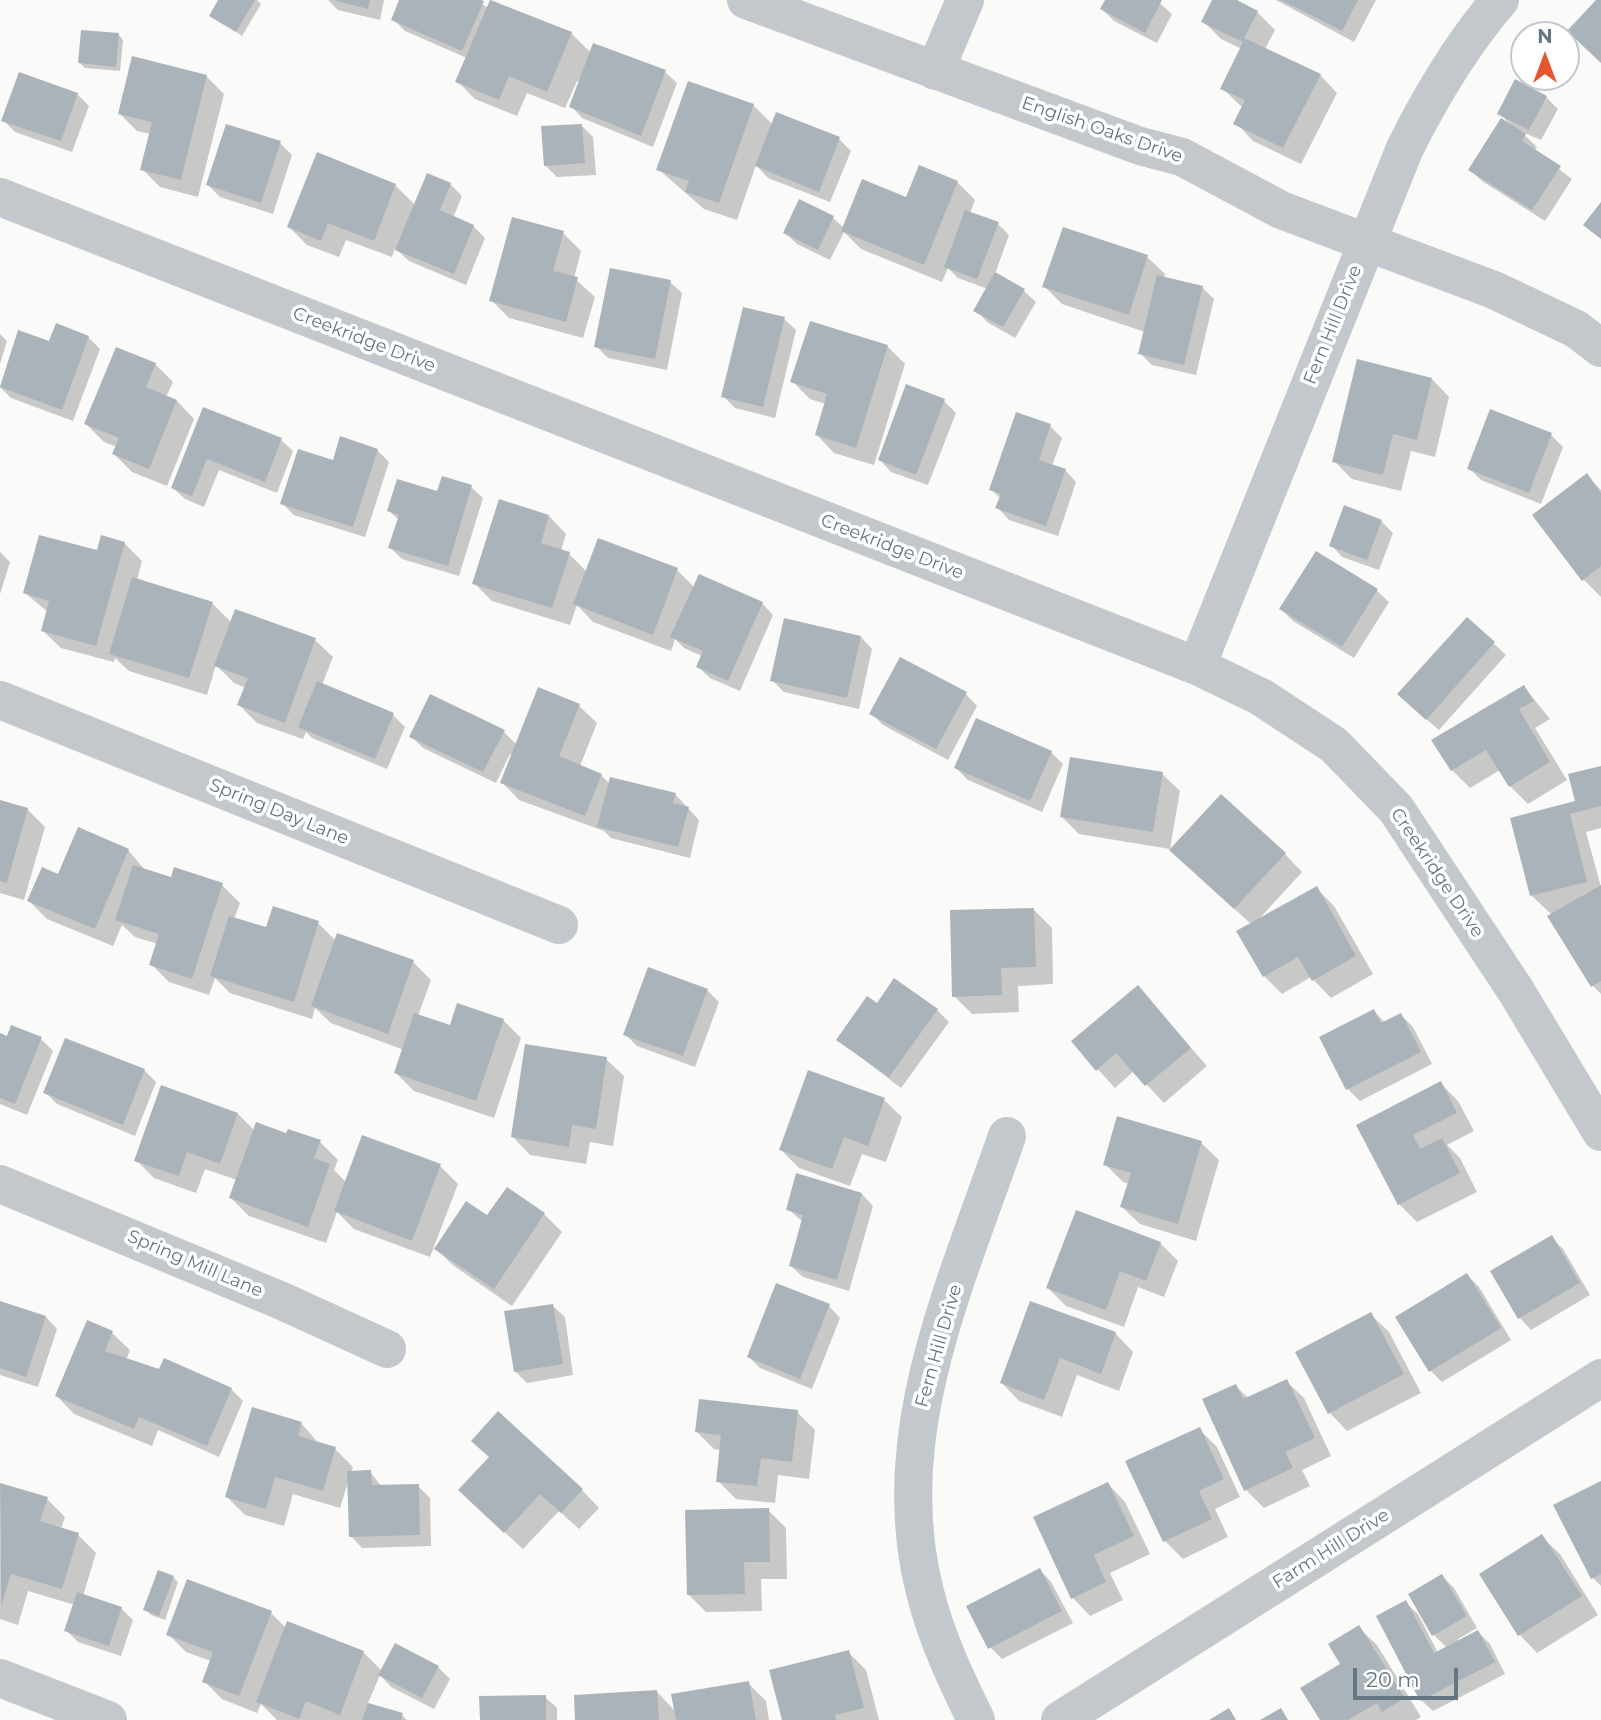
<!DOCTYPE html>
<style>
body{margin:0}
#map{position:relative;width:1601px;height:1720px;overflow:hidden;background:#fafaf8;font-family:Montserrat,sans-serif}
canvas{display:block}
.north{position:absolute;left:1510px;top:21px;width:70px;height:70px;box-sizing:border-box;background:#fff;border:2px solid #c1c8cd;border-radius:50%;rotate:0deg;font-size:19px;font-weight:700;line-height:28px;text-align:center;color:#657683}
.north::after{content:'';display:block;margin:auto;width:24px;height:32px;background:#e4572e;clip-path:polygon(50% 0,100% 100%,50% 72%,0 100%)}
.scale{position:absolute;left:1353px;top:1668px;width:105px;height:32px;box-sizing:border-box;border:4px solid #657683;border-top:0;padding-left:9px;font-size:21px;line-height:24px;white-space:nowrap;color:#657683;-webkit-text-stroke:5px #fff;paint-order:stroke}
</style>
<div id="map">
<canvas width="1601" height="1720"></canvas>
<div class="north">N</div>
<div class="scale">20 m</div>
</div>
<script>
const ctx = document.querySelector('canvas').getContext('2d');
ctx.lineJoin = 'round';
function fill(path, color) { ctx.fillStyle = color; ctx.fill(path, 'evenodd'); }
function stroke(path, color, width, dash) { ctx.strokeStyle = color; ctx.lineWidth = width; ctx.lineCap = dash ? 'butt' : 'round'; ctx.setLineDash(dash || []); ctx.stroke(path); }
function write(font, color, halo, rows, align = 'center') {
  ctx.font = font + ' Montserrat,sans-serif'; ctx.lineWidth = 7; ctx.setLineDash([]); ctx.textBaseline = 'middle'; ctx.strokeStyle = halo; ctx.fillStyle = color; for (const [text, x, y, turn = 0] of rows) {
    ctx.save(); ctx.translate(x, y); ctx.rotate((+turn || 0) * Math.PI / 180); ctx.textAlign = isNaN(turn) ? turn : align; if (halo) ctx.strokeText(text, 0, 0); ctx.fillText(text, 0, 0); ctx.restore();
  }
}
fill(new Path2D(`
 M221,0H257L261,4L242,36L211,15Z
 M328,0H384L380,20L338,10Z
 M401,0H477L488,8L491,0L571,33L591,53L665,72L677,83L653,147L582,118L571,106L580,82L577,81L565,108L527,93L517,116L475,99L457,81L467,58L405,31L393,19Z
 M1107,0H1156L1172,14L1157,43L1114,21L1102,9Z
 M1214,0H1233L1257,12L1275,30L1265,49L1320,75L1337,93L1301,164L1253,141L1236,123L1243,108L1222,88L1242,49L1221,39L1203,21Z
 M1276,0H1376L1354,42Z
 M118,34L123,40L120,71L85,68L80,63Z
 M206,76L224,94L198,197L160,187L142,169L150,134L137,131L119,113Z
 M77,94L89,106L72,152L15,132L3,120Z
 M1546,97L1558,109L1541,140L1520,131L1537,147L1535,151L1572,179L1545,221L1482,181L1470,170L1510,124L1499,113Z
 M753,105L773,125L777,114L839,139L851,151L830,202L768,178L756,165L737,220L704,209L658,169Z
 M581,125L593,137L596,175L557,177L546,166Z
 M227,126L280,143L292,155L273,214L220,197L208,185Z
 M957,182L975,200L970,213L998,224L1009,235L995,274L1024,291L1036,302L1015,338L987,322L976,310L988,289L958,278L948,268L942,282L861,249L844,232L830,260L797,244L785,233L833,218L844,228L907,199Z
 M450,184L462,196L453,218L473,226L485,238L466,285L409,261L395,248L392,257L346,240L339,257L307,245L289,227L395,185L415,205Z
 M563,233L581,251L574,278L595,297L583,338L509,318L491,300Z
 M1147,257L1165,274L1164,278L1202,287L1214,299L1196,375L1152,365L1140,353L1145,332L1062,304L1044,286Z
 M670,282L682,293L667,370L608,358L596,346Z
 M784,319L796,330L775,418L735,408L723,396Z
 M19,332L51,344L88,337L100,349L73,421L11,398L0,387Z
 M0,334L7,341L0,364Z
 M887,346L905,364L874,465L834,453L817,435L826,404L810,399L792,381Z
 M155,364L173,382L166,397L177,401L194,419L167,486L132,472L114,454L117,447L104,442L86,424Z
 M1432,379L1449,397L1435,457L1411,451L1401,491L1352,479L1334,461Z
 M944,401L956,413L928,485L891,472L880,460Z
 M204,409L281,440L293,451L277,493L219,470L204,507L185,499L173,488Z
 M1491,411L1551,435L1563,447L1541,504L1481,480L1469,468Z
 M1050,426L1062,438L1052,466L1065,470L1076,482L1058,536L1009,520L998,508L1001,499L991,489Z
 M377,450L389,462L365,537L294,515L282,503L334,462Z
 M1587,476L1601,490V597L1583,579Z
 M471,487L483,498L459,576L402,559L390,547L399,520L389,511L438,493Z
 M549,516L566,534L561,551L569,554L587,572L677,570L694,587L762,603L773,615L740,691L710,678L698,667L702,656L684,648L675,639L671,651L593,622L577,605L570,625L492,601L474,583Z
 M1381,521L1393,533L1379,570L1342,557L1331,545Z
 M124,543L142,561L137,580L212,603L232,623L315,640L333,657L322,685L393,715L405,727L387,769L312,738L306,732L303,739L257,723L239,705L246,688L234,683L216,665L207,695L129,671L115,658L114,662L61,648L43,631L48,612L25,593L98,552Z
 M0,552L10,562L0,594Z
 M1316,553L1377,591L1389,602L1354,658L1293,621L1281,609Z
 M1467,619L1506,655L1439,730L1411,706Z
 M861,637L872,649L859,709L784,692L772,680Z
 M1524,687L1550,719L1535,728L1567,780L1528,804L1510,786L1500,770L1470,788L1452,770Z
 M966,694L977,706L948,760L883,725L872,714Z
 M579,706L597,723L580,766L601,775L610,784L675,794L699,820L690,858L611,838L604,831L519,800L502,782L513,755L510,754L496,783L423,748L411,736L504,732L517,745Z
 M1051,752L1063,764L1042,812L968,780L956,768Z
 M1601,767V828L1586,832L1601,887V994L1593,986L1552,915L1532,896L1512,819L1577,803Z
 M1162,774L1180,791L1170,849L1079,834L1061,816Z
 M0,802L27,809L45,827L24,900L0,893Z
 M128,850L145,870L173,880L222,885L240,903L234,919L267,929L318,923L336,941L338,935L413,962L431,980L418,1016L451,1027L503,1020L521,1038L494,1118L414,1091L396,1073L404,1050L331,1023L315,1008L312,1019L230,993L215,978L209,995L169,982L151,964L158,944L135,937L122,925L113,946L47,919L29,901L59,876Z
 M1285,854L1302,872L1258,920L1316,888L1334,906L1373,974L1331,998L1311,977L1282,994L1264,976L1252,925L1190,868Z
 M1034,910L1052,928L1053,984L1018,986L1019,1012L972,1014L954,996Z
 M1138,987L1207,1066L1164,1103L1134,1071L1115,1088L1073,1042Z
 M707,990L719,1002L695,1067L637,1046L625,1034Z
 M877,1005L937,1010L949,1022L901,1088L838,1040Z
 M1374,1011L1385,1023L1401,1015L1413,1027L1432,1064L1360,1101L1348,1089Z
 M12,1027L41,1039L53,1051L27,1115L0,1104V1035L8,1038Z
 M606,1059L624,1076L613,1146L590,1142L586,1164L530,1155L513,1137Z
 M144,1070L156,1082L135,1136L57,1104L45,1092Z
 M1440,1083L1458,1101L1474,1131L1447,1145L1460,1158L1477,1192L1417,1222L1399,1204L1359,1125Z
 M884,1100L902,1117L886,1162L862,1154L850,1186L799,1168L781,1150Z
 M238,1114L255,1131L320,1142L338,1160L334,1170L346,1182L440,1166L458,1184L430,1257L354,1229L337,1212L326,1243L249,1216L231,1198L237,1180L205,1169L196,1193L154,1178L136,1160Z
 M1201,1143L1219,1160L1196,1241L1140,1224L1122,1207L1129,1184L1123,1182L1105,1164Z
 M507,1189L544,1214L562,1232L512,1306L454,1266L436,1249L487,1218Z
 M862,1194L873,1206L849,1291L803,1277L791,1266L803,1222L788,1209Z
 M1552,1238L1563,1249L1590,1295L1531,1330L1520,1318Z
 M1160,1243L1178,1261L1164,1297L1138,1287L1124,1327L1066,1306L1048,1288Z
 M1467,1275L1479,1287L1511,1340L1442,1382L1430,1370Z
 M0,1303L46,1317L57,1329L38,1387L0,1375Z
 M1031,1303L1116,1334L1133,1352L1119,1391L1077,1375L1062,1417L1019,1401L1002,1383Z
 M553,1306L565,1317L573,1375L527,1383L515,1371Z
 M829,1306L840,1318L812,1389L760,1368L749,1357Z
 M1371,1315L1389,1332L1421,1393L1347,1431L1330,1413L1298,1353Z
 M88,1322L112,1333L130,1350L126,1360L231,1389L243,1401L219,1457L158,1430L152,1446L74,1414L57,1396Z
 M1286,1381L1304,1398L1331,1456L1302,1470L1310,1486L1264,1508L1246,1490L1236,1386L1248,1398Z
 M797,1412L815,1430L809,1479L778,1475L775,1503L736,1499L718,1481L721,1450L714,1449L696,1431Z
 M302,1424L319,1444L335,1449L353,1467L351,1473L370,1472L382,1487L418,1486L430,1498L431,1546L362,1548L351,1536L348,1482L340,1508L293,1494L284,1526L245,1515L227,1497Z
 M1199,1429L1217,1447L1240,1497L1215,1509L1228,1537L1183,1559L1165,1541Z
 M491,1458L582,1490L599,1508L579,1529L559,1511L523,1549L478,1508Z
 M1601,1482V1586L1593,1578Z
 M1108,1484L1125,1502L1150,1554L1110,1573L1123,1600L1090,1616L1073,1598Z
 M1,1485L47,1499L65,1517L61,1529L78,1535L96,1553L83,1596L121,1608L133,1620L121,1656L78,1642L66,1630L75,1605L28,1591L18,1625L0,1619Z
 M768,1510L786,1528L787,1579H761L762,1611L706,1612L688,1594Z
 M1542,1537L1560,1554L1598,1615L1537,1653L1520,1635L1481,1575Z
 M1040,1570L1051,1582L1073,1623L1002,1659L990,1647Z
 M1442,1576L1454,1588L1477,1628L1458,1639L1459,1642L1478,1632L1490,1644L1505,1674L1433,1711L1421,1700L1406,1603L1418,1614L1438,1653L1447,1648L1434,1635Z
 M173,1577L178,1582L165,1620L151,1615L145,1609Z
 M188,1581L271,1613L286,1628L363,1652L382,1671L438,1667L450,1679L434,1709L391,1687L380,1675L368,1703L402,1715L407,1720H277L261,1704L257,1713L222,1699L204,1681L211,1661L186,1652L168,1634Z
 M1359,1628L1377,1645L1421,1717L1416,1720H1322Z
 M848,1652L866,1670L879,1720H784Z
 M748,1683L766,1701L769,1720H577L657,1692L676,1712Z
 M545,1697L557,1708V1720H482Z`), '#0003');
fill(new Path2D(`
 M218,0H255L236,32L209,16Z
 M333,0H370L368,9Z
 M399,0H481L484,1L462,51L391,20Z
 M490,0L572,32L547,92L509,76L499,100L455,82Z
 M1105,0H1162L1145,33L1100,9Z
 M1212,0H1237L1258,11L1244,38L1321,74L1283,148L1233,124L1245,100L1220,89L1243,42L1201,22Z
 M1281,0H1358L1342,31Z
 M1596,0H1601V63L1567,31Z
 M81,30L119,33L116,67L78,63Z
 M593,43L666,70L641,136L569,107Z
 M132,56L207,75L181,180L140,170L152,122L118,114Z
 M19,72L78,93L61,141L1,121Z
 M1515,79L1547,96L1529,130L1497,114Z
 M688,81L754,104L719,203L685,192L689,181L656,170Z
 M776,112L840,137L819,192L755,166Z
 M1501,118L1526,134L1522,141L1561,166L1532,210L1468,170Z
 M226,124L281,141L261,203L206,185Z
 M582,124L585,163L544,166L541,126Z
 M317,152L396,184L374,241L328,223L321,241L287,227Z
 M919,165L958,181L924,265L841,231L862,179L906,197Z
 M427,173L451,183L440,210L474,225L454,274L395,250Z
 M799,199L834,216L818,250L783,233Z
 M1601,202V239L1583,225Z
 M965,210L999,222L977,279L944,267Z
 M512,217L564,231L553,271L578,277L566,322L489,301Z
 M1063,227L1148,255L1129,315L1042,287Z
 M610,268L671,280L655,359L594,347Z
 M995,272L1025,289L1003,327L973,311Z
 M1157,275L1203,286L1184,365L1138,354Z
 M743,307L785,317L763,407L721,397Z
 M810,321L888,345L856,448L815,435L827,394L790,382Z
 M56,323L89,336L62,410L0,387L18,330L49,341Z
 M116,347L156,363L146,387L177,400L149,469L112,454L119,438L84,424Z
 M1357,359L1432,378L1417,440L1393,434L1383,475L1332,462Z
 M906,384L945,399L916,475L878,460Z
 M203,407L282,438L265,482L207,459L192,496L171,488Z
 M1490,409L1552,433L1529,493L1467,469Z
 M1016,412L1051,424L1039,460L1066,469L1046,526L995,508L1001,494L989,490Z
 M340,436L378,449L353,527L280,504L298,449L333,460Z
 M1587,473L1601,493V566L1582,581L1532,515Z
 M442,476L472,485L448,566L388,548L399,515L387,511L397,479L437,491Z
 M499,499L549,515L541,543L570,552L552,608L472,584Z
 M1344,505L1382,520L1367,560L1329,546Z
 M39,535L97,550L101,535L125,542L96,646L41,631L49,601L23,593Z
 M598,538L678,568L653,635L573,604Z
 M1316,551L1378,589L1342,647L1279,609Z
 M699,574L763,602L728,681L696,667L703,651L670,637Z
 M132,577L213,602L189,678L109,654Z
 M235,609L316,638L285,723L237,705L248,678L214,666Z
 M1467,617L1495,642L1426,720L1397,694Z
 M784,618L861,636L847,698L770,681Z
 M900,657L967,692L936,749L869,714Z
 M317,681L394,713L375,759L298,727Z
 M1524,685L1534,701L1519,709L1550,762L1509,787L1486,750L1451,771L1431,740Z
 M538,687L580,704L559,756L602,774L585,816L500,783Z
 M430,694L505,730L483,772L409,737Z
 M976,718L1052,751L1030,801L954,768Z
 M1070,757L1163,772L1153,832L1060,817Z
 M1601,766V806L1570,814L1587,882L1530,896L1510,818L1575,801L1568,774Z
 M610,777L676,793L673,803L689,807L678,847L597,827Z
 M1221,794L1286,853L1234,909L1169,850Z
 M0,800L28,808L7,883L0,881Z
 M78,827L129,849L95,929L27,901L42,867L58,874Z
 M133,865L171,877L174,867L223,883L192,979L149,965L159,934L115,920Z
 M1601,885V981L1591,987L1547,916Z
 M1317,886L1356,956L1312,981L1298,957L1263,977L1236,931Z
 M273,906L319,921L294,1002L210,976L229,916L266,927Z
 M1034,908L1036,967L1001,968L1002,995L952,997L950,910Z
 M337,933L414,960L388,1034L311,1006Z
 M648,967L708,989L683,1056L623,1035Z
 M894,978L938,1009L889,1077L836,1040L867,996L877,1003Z
 M1138,985L1191,1048L1145,1086L1116,1053L1096,1071L1071,1041Z
 M457,1003L504,1019L476,1101L394,1073L414,1013L450,1025Z
 M1374,1009L1381,1023L1401,1013L1421,1052L1346,1090L1319,1037Z
 M11,1025L42,1037L15,1104L0,1098V1033L7,1036Z
 M65,1038L145,1069L123,1125L43,1093Z
 M525,1044L607,1057L596,1129L572,1125L569,1147L511,1137Z
 M808,1070L885,1098L868,1146L844,1137L832,1169L779,1150Z
 M1441,1081L1457,1113L1413,1135L1420,1149L1442,1138L1460,1173L1398,1205L1356,1125Z
 M161,1085L238,1113L220,1164L187,1152L179,1176L134,1161Z
 M1117,1116L1202,1141L1178,1224L1120,1207L1131,1173L1103,1165Z
 M256,1122L286,1133L288,1129L321,1140L314,1158L330,1164L308,1227L229,1198Z
 M362,1135L441,1164L412,1241L334,1211Z
 M796,1173L862,1193L837,1280L789,1266L803,1215L786,1210Z
 M507,1187L545,1213L494,1289L434,1249L466,1201L487,1215Z
 M1076,1210L1161,1242L1146,1281L1120,1271L1106,1310L1046,1288Z
 M1552,1235L1580,1283L1518,1319L1490,1271Z
 M1467,1273L1501,1328L1429,1372L1395,1317Z
 M776,1283L830,1304L800,1379L747,1357Z
 M0,1301L46,1316L26,1377L0,1368Z
 M1030,1301L1116,1332L1101,1374L1060,1358L1044,1400L1000,1383Z
 M553,1304L563,1364L514,1372L504,1311Z
 M1371,1312L1404,1374L1328,1414L1295,1352Z
 M87,1320L113,1331L105,1351L159,1369L164,1358L232,1388L207,1446L139,1417L134,1429L55,1396Z
 M1287,1379L1315,1438L1285,1452L1293,1468L1244,1491L1202,1399L1236,1384L1243,1399Z
 M699,1399L798,1410L792,1462L761,1458L757,1486L716,1482L721,1435L695,1432Z
 M252,1407L302,1422L298,1436L336,1447L323,1491L275,1477L266,1509L225,1497Z
 M498,1411L583,1489L561,1513L540,1494L504,1533L458,1490L489,1457L471,1441Z
 M1200,1427L1224,1479L1199,1491L1212,1519L1163,1542L1125,1461Z
 M371,1470L372,1485L419,1484L420,1535L349,1537L347,1471Z
 M1601,1481V1574L1591,1579L1553,1505Z
 M1108,1482L1134,1536L1094,1555L1106,1582L1071,1599L1033,1517Z
 M0,1483L48,1497L40,1521L79,1533L62,1589L11,1574L1,1606Z
 M769,1508L770,1562H744L745,1594L687,1595L685,1510Z
 M1542,1534L1582,1596L1518,1636L1479,1574Z
 M1040,1568L1062,1611L988,1649L966,1606Z
 M158,1570L174,1576L159,1616L143,1610Z
 M1442,1574L1467,1616L1432,1636L1408,1594Z
 M187,1579L272,1611L239,1696L202,1682L213,1652L166,1635Z
 M77,1592L122,1607L109,1646L64,1631Z
 M1406,1600L1434,1653L1478,1630L1495,1662L1420,1701L1376,1616Z
 M287,1621L364,1651L340,1715L306,1701L299,1719L256,1702Z
 M1359,1625L1405,1698L1382,1712L1377,1703L1348,1720H1320L1300,1688L1340,1664L1328,1644Z
 M395,1643L439,1666L422,1698L378,1675Z
 M849,1650L864,1708L835,1715L836,1720H782L769,1670Z
 M749,1681L756,1720H676L671,1694Z
 M657,1690L659,1720H575L574,1695Z
 M546,1695V1720H480L479,1696Z
 M368,1703L403,1713L401,1720H362Z
 M1229,1708L1236,1720H1209Z
 M1281,1708L1288,1720H1260Z`), '#aab3b9');
stroke(new Path2D(`
 M746,0L1140,146L1182,157L1281,210L1494,290L1576,329L1601,348
 M935,71L965,0
 M0,197L1197,666L1261,697L1334,745L1396,809L1516,991L1601,1132
 M1197,666L1405,148C1432,94 1461,45 1500,0
 M0,700L559,925
 M0,1184L282,1301L387,1349
 M0,1678L108,1720
 M976,1720C956,1679 936,1637 925,1592C884,1435 957,1282 1007,1136
 M1060,1720L1601,1378`), '#c3c8cc', 38);
write('18px', '#657683', '#fff', [
 ["English Oaks Drive",1102,130,19],
 ["Fern Hill Drive",1333,325,-68],
 ["Creekridge Drive",364,340,21],
 ["Creekridge Drive",892,547,21],
 ["Spring Day Lane",279,812,22],
 ["Creekridge Drive",1437,873,56],
 ["Spring Mill Lane",195,1264,23],
 ["Fern Hill Drive",939,1346,-74],
 ["Farm Hill Drive",1331,1549,-32]
]);
</script>
